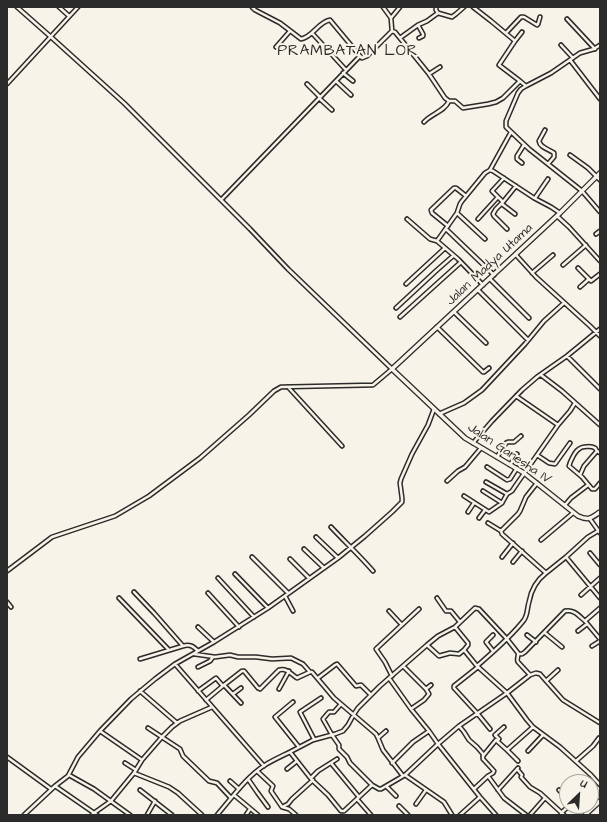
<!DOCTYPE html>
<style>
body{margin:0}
#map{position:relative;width:607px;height:822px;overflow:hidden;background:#f7f3e8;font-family:"Architects Daughter",sans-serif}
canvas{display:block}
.frame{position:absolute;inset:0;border:8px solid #2b2b2b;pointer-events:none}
.north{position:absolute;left:559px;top:774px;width:40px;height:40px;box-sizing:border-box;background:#f7f3e8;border:1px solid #a5a39c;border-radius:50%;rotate:25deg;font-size:11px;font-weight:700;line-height:16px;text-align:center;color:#2b2b2b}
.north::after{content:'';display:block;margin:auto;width:14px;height:18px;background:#2b2b2b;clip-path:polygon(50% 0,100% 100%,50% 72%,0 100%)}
</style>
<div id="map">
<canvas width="607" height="822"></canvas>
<div class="frame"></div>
<div class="north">U</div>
</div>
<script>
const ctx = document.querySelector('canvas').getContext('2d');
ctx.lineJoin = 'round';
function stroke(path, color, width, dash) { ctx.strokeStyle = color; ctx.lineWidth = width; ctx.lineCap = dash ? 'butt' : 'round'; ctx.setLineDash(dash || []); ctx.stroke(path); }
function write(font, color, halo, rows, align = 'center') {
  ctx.font = font + ' "Architects Daughter",sans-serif'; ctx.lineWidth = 4; ctx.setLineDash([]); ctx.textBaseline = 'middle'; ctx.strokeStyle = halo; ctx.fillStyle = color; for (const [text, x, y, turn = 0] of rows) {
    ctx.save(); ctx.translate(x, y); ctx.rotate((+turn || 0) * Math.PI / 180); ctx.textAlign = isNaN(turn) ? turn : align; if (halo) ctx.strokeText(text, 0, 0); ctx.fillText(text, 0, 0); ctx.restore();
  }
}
const street = new Path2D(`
 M59,7L69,16
 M252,7L255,10L280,23L301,39C313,37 318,22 330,20L360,56L362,58L367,56L392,31L395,32L429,74L445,98L449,101H455L463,108L488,104L496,102L503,98L520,81L526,86L521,89L518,93L506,121V127L529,149L582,191L600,212
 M383,7L391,18L392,31
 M436,7V10L438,13
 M473,7L491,21L515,41L499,65L520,81
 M391,18L400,7
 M567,19L595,49
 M418,25L423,34V36L419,38
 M312,33L346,70
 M506,33L521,17H524L537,25L538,24L540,17
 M400,38L418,25L427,21L438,13L452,17L456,14L464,7
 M515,41L522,32
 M561,45L573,58
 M276,47L290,31
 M570,60L600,99
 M343,73L353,81
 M429,74L440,67
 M336,81L351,95
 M7,84L78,7
 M307,84L320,97
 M526,86L551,73L580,53L594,49L600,45
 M319,98L332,110
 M424,122C431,114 445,111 449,101
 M545,130L539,141C540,148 549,149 554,153V157L548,164
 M570,155L588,168L600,180
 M522,163L517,159V156L524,145
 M490,170L511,132
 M535,198L548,179
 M221,200L360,56
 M503,202L492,191L504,178
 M502,204L515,214
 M457,213L485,239
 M557,216L569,227L600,261
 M407,219L430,239L437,241L458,259L483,285
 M478,219L498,197
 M448,226L432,213L431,210L454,188H456L466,196
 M446,229L494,275
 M507,229L494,216L493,214L496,209L503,202L516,186
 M596,234L600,231
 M437,241L457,213L460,204L462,201L485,173L490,170L493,171L534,198L551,207L560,213
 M516,255L536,277L590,326L600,336
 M563,265L586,245
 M578,268L591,281L600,274
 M532,273L553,255
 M490,279L529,318
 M406,284L445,248
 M580,287L589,279
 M478,290L528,340
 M396,308L437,270L453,256
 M454,312L486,343
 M400,317L461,262
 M437,327L483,372H484L489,368
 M567,356L600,389
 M541,375L562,391L600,425
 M288,387L342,446
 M516,396L558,425
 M439,414L464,403L482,390L525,344L544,321L564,303
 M473,443L492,421L522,390L537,377L567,356L600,329
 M597,451C596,450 596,449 595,448C592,446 582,446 579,449C575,451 570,462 569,466L582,477L592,489H595L600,483
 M537,455L549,463L555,464L570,443
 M497,457L506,443L508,442H514L521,436
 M510,465L517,454
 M487,467L507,480L510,479L517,468
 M580,475L584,466L597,451L600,453
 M447,481L458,471L465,467L481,448
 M486,482L507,494
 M537,483L526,497L520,511L518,514L501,531L502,534L546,573L566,557L588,537L598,531
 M483,491L502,503
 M464,496L489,512L502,503L507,494L512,491L516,485L558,425L570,411L575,403
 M565,505L571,498L588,485
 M468,512L474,503
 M479,518L485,510
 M590,519L600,533
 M488,523L501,531
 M331,527C345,542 360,556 373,571
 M316,537L338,558
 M541,540L573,513
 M304,549L324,568
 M590,553L600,565
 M252,557L288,593
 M502,557L513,543
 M566,557L600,598
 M290,559L309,578
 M513,562L522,551
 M7,571L52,537L115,516L149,496L200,458L249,415L274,391L281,387L373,385L392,369L288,269L250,229L124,103L51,37L17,7
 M235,574L268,608
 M218,578L254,617
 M134,592L154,613L183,646C190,644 193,646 198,651
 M208,593L239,627
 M581,595L600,578
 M285,596L293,611
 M119,598L169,650
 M437,598L446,611H451L460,622
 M7,602L11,607
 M475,608L479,609L507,639L518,653C519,656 516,659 518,662L530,675L507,693L459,726L438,744L405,775L381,789H379L372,785L344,811H341L328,795L312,780L290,752L313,740L335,734L343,731L348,725L354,714L358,708L380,686L427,645L438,636L455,627Z
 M600,608L585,621L600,639
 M389,611L402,625
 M198,627L214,642
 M455,627L468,643V645L464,650L477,666L507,693L527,720L533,727L560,747L591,775L600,785
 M578,631L587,624
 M545,633L562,647
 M493,635L486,642L493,651
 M527,635L536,642
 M427,645L439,656L450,653L459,654L464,650
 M592,646L600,641
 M194,654L215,657L230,655L238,657H256L272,659L291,658L303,664L310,672
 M519,654H522L525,652L565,611C574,609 579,616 585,621
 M140,659L183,646
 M175,664L264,766
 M403,666L426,689L429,694L424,700L411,709
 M477,666C493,652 511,637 524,620C528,614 527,608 529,602C531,590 537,580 546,573
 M198,667L210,661L213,657
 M478,667L454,686V688L477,713L490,729
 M530,675L536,673L540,674L563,700L600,723
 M392,676L385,662L376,649L419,609
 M318,678L335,665L337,664L356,686L361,685L371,695
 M389,678L411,709L429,731L438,744L480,797L496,815
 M546,681L558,670
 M279,689L289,671
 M426,689L431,685
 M140,691L177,723
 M198,691L216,678L222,685H224L242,671H244L258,688L260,689L279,670C287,668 291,674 297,678L310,672H312L334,698L376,734L378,738L383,750L403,776
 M233,694L241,688
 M206,700L224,685L241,703
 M293,702L275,717L299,747
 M341,704L334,712H329L323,719L332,735L339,745V749L347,757L350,763L372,785
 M459,726L464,732L469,740L477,747L483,754V759L494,771L493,773L488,776L504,798L526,815
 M504,727L495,735L499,739L497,741L507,750
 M148,728L180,749L183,756L209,781L217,783L231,798
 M100,731L142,760
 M378,738L386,731
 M314,739L300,712L321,698
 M528,751L543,735
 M483,756L496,740L497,741
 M7,757L51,789
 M518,761L507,750L533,727
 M576,761L593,746L599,738L600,739
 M125,763L136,770
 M331,763L359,797
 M392,763L413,742L429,731
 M287,769L297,761
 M517,769L522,775L521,777L530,787L540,793L564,815
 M257,771L273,786L271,791L282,807L289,809L296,815
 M134,773L169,787L178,793L202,815
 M69,775L94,789L130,815
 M405,775L444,802L452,815
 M311,778L318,771L337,759
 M248,779L257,792L268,807
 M230,781L239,789
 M55,786L68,776L78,757L100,731L131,699L155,679L175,664L214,642L268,608L338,558L365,536L392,512L402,502V498L400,483L401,479L412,454L428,425L434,409
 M386,786L396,796
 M474,789L488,776
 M140,790L172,815
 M498,790L518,768
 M559,790L567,798
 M234,795L258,815
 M357,799L371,815
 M416,804L426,790
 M399,806L408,815
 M581,806L587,813
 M282,807L288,804L292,799L313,780
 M561,813L569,806
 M24,815L55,786L97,815
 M92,815L94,813L111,801L134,773L142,760L162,737L172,727L180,721L212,707
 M147,815L155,801
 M217,815C231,799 246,777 265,765C273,760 282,756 290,752
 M246,815L250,809
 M460,815L480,797
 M530,815L545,798`);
const secondary = new Path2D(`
 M600,173L560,213L392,369L465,438L524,473L578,516C589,521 591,518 600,512
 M585,815L600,801`);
stroke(street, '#2b2b2b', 5.5);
stroke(secondary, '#2b2b2b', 6);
stroke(street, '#f7f3e8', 2.5);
stroke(secondary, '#f7f3e8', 3.5);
write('13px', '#2b2b2b', '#f7f3e8', [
 ["Jalan Madya Utama",490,265,-43],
 ["Jalan Ganesha IV",509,454,34]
]);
ctx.letterSpacing = '1px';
write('15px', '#2b2b2b', '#f7f3e8', [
 ["PRAMBATAN LOR",348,52]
]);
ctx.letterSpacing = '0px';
</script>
